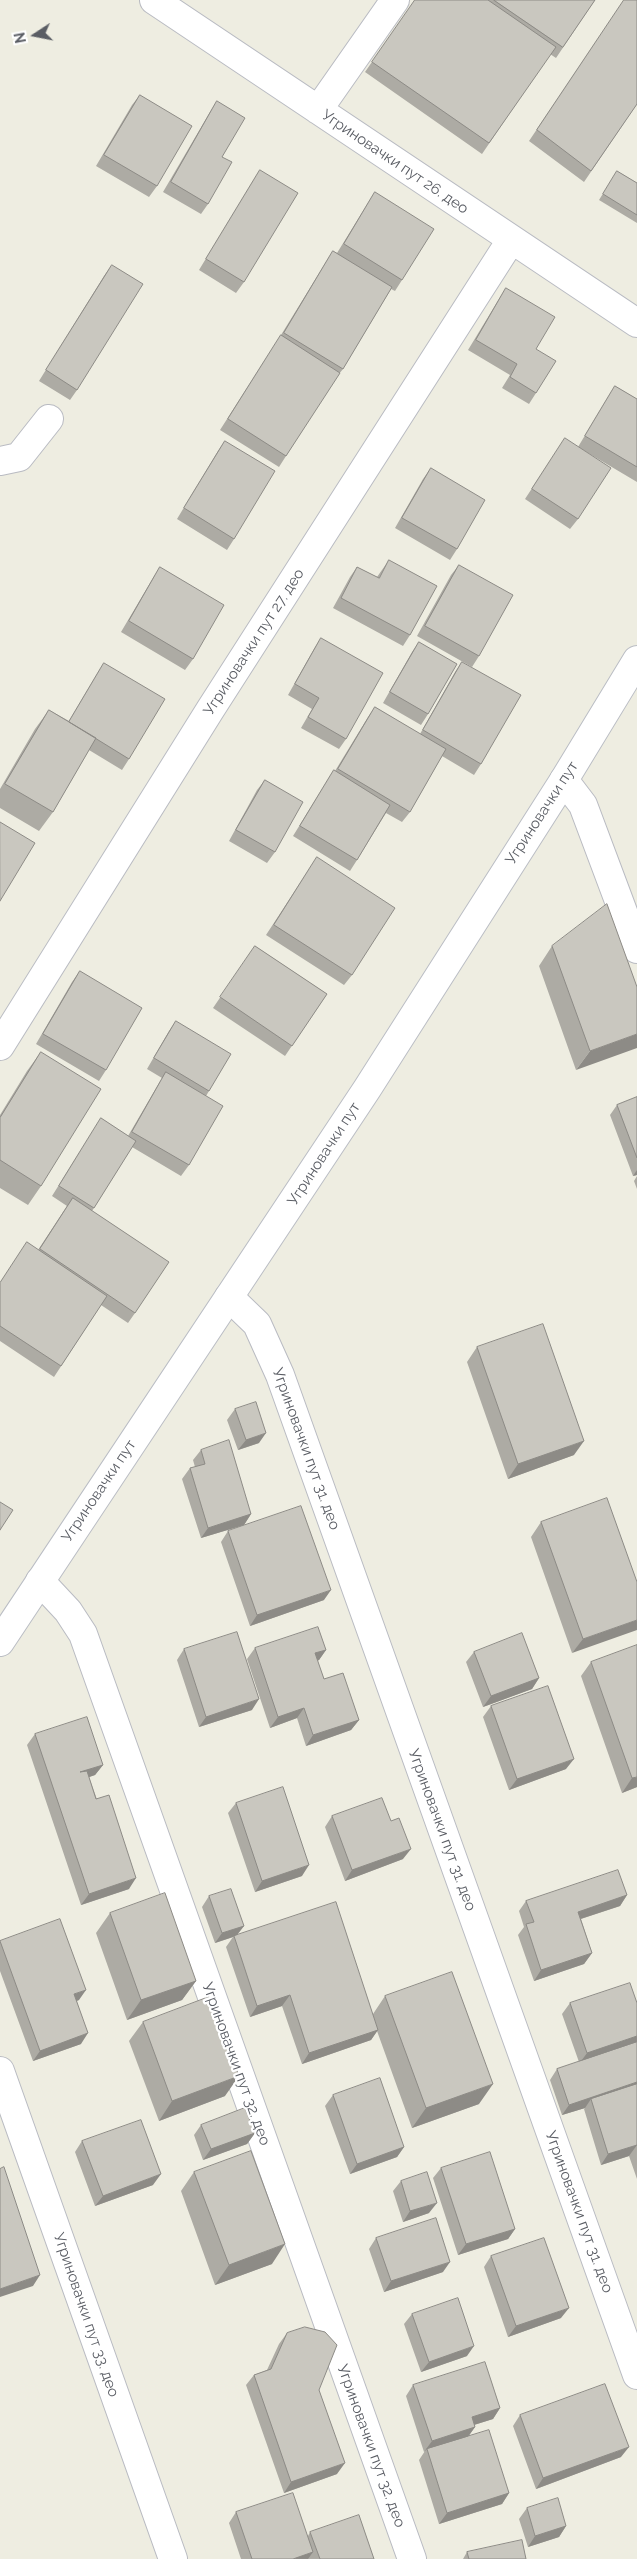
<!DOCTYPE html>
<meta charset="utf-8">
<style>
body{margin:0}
#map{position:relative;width:637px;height:2559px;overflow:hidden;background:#eeede1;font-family:Raleway,sans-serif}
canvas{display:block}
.north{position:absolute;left:10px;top:10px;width:50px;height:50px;-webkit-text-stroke:4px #fff;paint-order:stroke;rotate:259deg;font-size:14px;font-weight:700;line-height:20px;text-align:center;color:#5a5d64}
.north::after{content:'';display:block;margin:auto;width:18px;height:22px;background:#5a5d64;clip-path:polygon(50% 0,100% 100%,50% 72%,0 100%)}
</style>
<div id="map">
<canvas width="637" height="2559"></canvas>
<div class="north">N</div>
</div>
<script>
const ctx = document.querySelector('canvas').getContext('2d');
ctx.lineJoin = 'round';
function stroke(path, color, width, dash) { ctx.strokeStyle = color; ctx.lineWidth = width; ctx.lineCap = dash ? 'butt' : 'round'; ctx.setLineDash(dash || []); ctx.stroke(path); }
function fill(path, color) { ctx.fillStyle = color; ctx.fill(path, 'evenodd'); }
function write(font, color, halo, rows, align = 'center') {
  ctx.font = font + ' Raleway,sans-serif'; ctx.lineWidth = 4.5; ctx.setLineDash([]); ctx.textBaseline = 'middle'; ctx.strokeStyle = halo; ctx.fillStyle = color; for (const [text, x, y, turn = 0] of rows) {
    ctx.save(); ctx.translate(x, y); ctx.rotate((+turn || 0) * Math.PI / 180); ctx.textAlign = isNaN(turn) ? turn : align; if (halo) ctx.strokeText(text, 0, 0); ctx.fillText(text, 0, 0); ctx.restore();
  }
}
const street = new Path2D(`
 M154,0L637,323
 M318,110L395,0
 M0,461L19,457L49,419
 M564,780L583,805L637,949
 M0,1046L210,710L511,240
 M229,1297L257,1324L280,1375L637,2375
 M40,1581L68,1611L83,1634L412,2559
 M0,2071L173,2559`);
const secondary = new Path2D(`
 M0,1642L367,1089L564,780L637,660`);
stroke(street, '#b9bbc2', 30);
stroke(secondary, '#babdc4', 30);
stroke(street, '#fff', 28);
stroke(secondary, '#fff', 28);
fill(new Path2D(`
 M415,0H595L556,58L550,54L482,154L365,72Z
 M624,0L637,104L584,182L529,141Z
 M140,95L157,186L149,197L96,166L132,105Z
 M217,101L222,157L208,204L201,214L163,192L210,112Z
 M260,170L244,282L236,293L199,270L253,181Z
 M617,171L637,183V223L599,200Z
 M375,192L402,280L395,291L391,289L343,369L335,379L279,467L220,430L281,335L326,262L333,251L337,253L368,203Z
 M112,265L77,390L70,400L39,381L104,276Z
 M506,288L536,393L529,404L502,388L510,375L468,350L499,299Z
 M615,386L637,399V482L578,447L608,397Z
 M565,438L578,519L570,529L525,499Z
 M225,441L234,539L227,550L177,519L218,451Z
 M431,468L457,549L450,560L395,528L423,479Z
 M389,560L410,635L403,646L333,608L350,577L357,567L377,577Z
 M459,565L479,656L472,667L417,636L451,575Z
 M160,567L193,659L185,670L121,632L153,578Z
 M321,638L346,739L339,749L301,728L312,709L288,695L314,649Z
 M419,642L428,714L421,725L383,703L412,652Z
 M462,662L481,764L474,775L442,756L410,812L402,822L386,813L357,860L350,871L293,836L327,781L334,770L335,771L368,717L375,707L420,734L455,672Z
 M104,663L129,759L122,770L89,750L53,812L39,831L0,808V789L35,729L49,710L69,721L97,674Z
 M265,780L275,852L267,863L229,841L257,790Z
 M317,857L352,975L344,985L266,935Z
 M255,946L327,994L285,1056L213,1008Z
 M552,946L637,987L576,1070L539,966Z
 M80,971L106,1070L99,1081L36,1044L72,982Z
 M176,1021L209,1091L206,1096L189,1165L181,1176L132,1147L92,1211L135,1313L128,1323L101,1305L54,1377L0,1341V1283L27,1242L38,1250L67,1206L52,1196L101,1118L128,1136L162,1078L147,1069L169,1031Z
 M41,1052V1186L28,1205L0,1188V1115L27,1071Z
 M637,1097V1175L633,1176L610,1115L617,1105Z
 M637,1176V1189L634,1181Z
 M477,1347L574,1455L508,1479L467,1362Z
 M235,1409L259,1443L238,1450L227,1420Z
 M201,1450L251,1514L244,1525L201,1538L182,1479L190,1468L195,1467L193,1460Z
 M541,1522L637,1582L572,1653L531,1537Z
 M228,1531L324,1600L250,1626L221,1542Z
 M255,1648L326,1650L319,1660L317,1661L324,1679L359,1720L351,1730L306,1746L297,1718L270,1728L247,1659Z
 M184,1649L252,1710L199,1727L177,1660Z
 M474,1652L539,1678L532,1689L483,1707L466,1662Z
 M591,1662L637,1787L622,1793L581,1676Z
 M491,1706L566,1769L509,1790L483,1717Z
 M35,1734L103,1765L95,1775L89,1777L129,1889L81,1905L27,1745Z
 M236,1803L302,1876L255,1892L228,1813Z
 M332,1816L403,1859L345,1881L325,1827Z
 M627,1895L620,1906L581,1919L592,1953L584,1964L534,1981L518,1935L524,1927L519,1911L526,1901Z
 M209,1896L244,1926L237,1935L373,2014L385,1996L479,2104L412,2128L377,2031L371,2040L302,2064L282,2006L250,2017L226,1947L233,1937L215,1943L202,1907Z
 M110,1913L196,1981L182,2000L127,2020L96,1933Z
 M0,1941L79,2000L77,2001L81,2044L33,2061L0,1971Z
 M570,2003H637V2179L629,2156L601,2165L584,2109L585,2108L562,2115L550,2080L557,2069L579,2062L562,2014Z
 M143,2022L225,2096L159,2121L129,2041Z
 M333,2095L404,2147L397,2157L350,2174L325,2106Z
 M201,2125L255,2133L247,2144L203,2160L194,2135Z
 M82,2141L153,2185L95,2206L75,2152Z
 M441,2168L515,2229L508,2239L458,2255L433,2178Z
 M194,2172L272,2264L215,2285L181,2191Z
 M401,2181L429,2213L403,2222L393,2191Z
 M376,2238L443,2272L384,2292L369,2249Z
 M491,2256L561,2318L508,2337L484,2267Z
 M412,2314L467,2356L421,2372L404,2324Z
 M287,2333L319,2390L337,2474L284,2493L246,2385L254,2375L267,2370L279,2344Z
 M413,2385L500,2408L493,2419L474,2425L475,2427L468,2437L509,2493L502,2504L439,2524L419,2460L425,2451L424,2452L406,2396Z
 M520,2415L621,2457L536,2489L513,2426Z
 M527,2508L566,2526L559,2537L528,2547L519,2519Z
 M236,2512L308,2536L310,2532L374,2559H241L229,2523Z
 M467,2552L526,2559H463Z`), '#adaba4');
fill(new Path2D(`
 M637,1034V1048L576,1070L590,1051Z
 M637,1170V1175L633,1176Z
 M266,1433L259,1443L238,1450L246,1440Z
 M584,1441L574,1455L508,1479L518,1464Z
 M251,1514L244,1525L201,1538L208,1528Z
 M331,1590L324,1600L250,1626L257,1615Z
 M637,1620V1630L572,1653L583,1639Z
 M326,1650L319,1660L307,1664L315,1653Z
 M539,1678L532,1689L483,1707L491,1696Z
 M259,1699L252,1710L199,1727L206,1717Z
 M304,1708L297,1718L270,1728L278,1717Z
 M359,1720L351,1730L306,1746L313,1735Z
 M574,1759L566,1769L509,1790L517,1779Z
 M103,1765L95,1775L72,1783L80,1772Z
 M637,1777V1787L622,1793L632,1778Z
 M411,1849L403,1859L345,1881L352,1870Z
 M309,1865L302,1876L255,1892L262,1881Z
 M136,1878L129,1889L81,1905L89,1894Z
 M627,1895L620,1906L571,1922L578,1912Z
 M244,1926L236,1936H234L233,1937L215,1943L222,1933Z
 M592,1953L584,1964L534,1981L541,1970Z
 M196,1981L182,2000L127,2020L141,2000Z
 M86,1990L79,2000L67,2004L74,1994Z
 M290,1995L282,2006L250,2017L257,2006Z
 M378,2030L371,2040L302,2064L309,2053Z
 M88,2033L81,2044L33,2061L40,2051Z
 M637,2036V2044L579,2064L587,2053Z
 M239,2076L225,2096L159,2121L172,2101Z
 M637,2082V2090L591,2099L585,2108L562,2115L569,2105Z
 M493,2084L479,2104L412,2128L426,2108Z
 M255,2133L247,2144L203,2160L211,2149Z
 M637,2145L629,2156L601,2165L608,2154Z
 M404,2147L397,2157L350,2174L357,2164Z
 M161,2174L153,2185L95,2206L103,2196Z
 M437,2203L429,2213L403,2222L410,2211Z
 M515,2229L508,2239L458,2255L466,2244Z
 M285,2244L272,2264L215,2285L229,2265Z
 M450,2262L443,2272L384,2292L391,2281Z
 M40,2275L33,2286L0,2297V2289Z
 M569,2308L561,2318L508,2337L516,2326Z
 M474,2346L467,2356L421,2372L429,2362Z
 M500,2408L493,2419L464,2428L472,2417Z
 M475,2427L467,2438L427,2449L424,2452L432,2441Z
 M629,2447L621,2457L536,2489L543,2478Z
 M345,2463L337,2474L284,2493L291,2482Z
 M509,2493L502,2504L439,2524L447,2513Z
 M566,2526L559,2537L528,2547L535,2536Z
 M313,2552L308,2559H293Z`), '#8d8b86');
const building = new Path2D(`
 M415,0H488L556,47L489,143L372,62Z
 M494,0H595L563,47Z
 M624,0H637V104L591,171L537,130Z
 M140,95L192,126L157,186L104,155Z
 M217,101L245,118L222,157L232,162L208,204L171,182Z
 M260,170L298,193L244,282L206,259Z
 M617,171L637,183V215L603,194Z
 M375,192L434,229L402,280L344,244Z
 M333,251L392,287L343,369L284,333Z
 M112,265L143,284L77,390L46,370Z
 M506,288L555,317L536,349L556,361L536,393L510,377L517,364L476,340Z
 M281,335L340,373L286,456L228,419Z
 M615,386L637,399V467L585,436Z
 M565,438L611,468L578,519L532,489Z
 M225,441L275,471L234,539L184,508Z
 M431,468L485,500L457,549L402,518Z
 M389,560L437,586L410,635L341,598L357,567L379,578Z
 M459,565L513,595L479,656L425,626Z
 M160,567L224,605L193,659L129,621Z
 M321,638L383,673L346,739L308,717L319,698L295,684Z
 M419,642L457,664L428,714L390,692Z
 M462,662L521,695L481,764L423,730Z
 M104,663L165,699L129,759L69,722Z
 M375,707L446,749L410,812L338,769Z
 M49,710L96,738L53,812L5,784Z
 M334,770L390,805L357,860L300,826Z
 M265,780L303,802L275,852L236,830Z
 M0,822L35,843L0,901Z
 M317,857L395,908L352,975L274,925Z
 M607,904L637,987V1034L590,1051L552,946Z
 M255,946L327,994L292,1046L220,997Z
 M80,971L142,1008L106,1070L43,1034Z
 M176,1021L231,1054L209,1091L154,1058Z
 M41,1052L101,1089L41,1186L0,1160V1118Z
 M166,1072L223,1106L189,1165L132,1132Z
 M637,1097V1158L617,1105Z
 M101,1118L136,1141L94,1208L59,1186Z
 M73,1198L169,1262L135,1313L40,1249Z
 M27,1242L107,1296L61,1366L0,1326V1283Z
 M543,1324L584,1441L518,1464L477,1347Z
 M256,1402L266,1433L246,1440L235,1409Z
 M229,1440L251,1514L208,1528L190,1468L205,1464L201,1450Z
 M607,1498L637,1582V1620L583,1639L541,1522Z
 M0,1502L13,1510L0,1530Z
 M301,1506L331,1590L257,1615L228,1531Z
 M318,1627L326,1650L315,1653L324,1679L343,1673L359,1720L313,1735L304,1708L278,1717L255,1648Z
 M237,1632L259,1699L206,1717L184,1649Z
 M522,1633L539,1678L491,1696L474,1652Z
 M637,1645V1777L632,1778L591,1662Z
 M548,1686L574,1759L517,1779L491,1706Z
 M87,1717L103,1765L80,1772L87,1771L96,1799L109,1795L136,1878L89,1894L35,1734Z
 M283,1787L309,1865L262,1881L236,1803Z
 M382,1798L391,1821L399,1818L411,1849L352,1870L332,1816Z
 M618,1870L627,1895L578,1912L592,1953L541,1970L526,1924L534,1922L526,1901Z
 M231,1889L244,1926L222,1933L209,1896Z
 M165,1893L196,1981L141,2000L110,1913Z
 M336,1902L378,2030L309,2053L290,1995L257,2006L234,1936Z
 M60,1919L86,1990L74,1994L88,2033L40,2051L0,1941Z
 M452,1972L493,2084L426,2108L385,1996Z
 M630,1983L637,2003V2036L587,2053L570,2003Z
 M209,1997L239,2076L172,2101L143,2022Z
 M637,2042V2082L569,2105L557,2069Z
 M380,2078L404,2147L357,2164L333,2095Z
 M637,2084V2145L608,2154L591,2099Z
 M245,2108L255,2133L211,2149L201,2125Z
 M141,2120L161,2174L103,2196L82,2141Z
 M251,2151L285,2244L229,2265L194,2172Z
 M490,2152L515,2229L466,2244L441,2168Z
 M4,2167L40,2275L0,2289V2169Z
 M427,2172L437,2203L410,2211L401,2181Z
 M436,2218L450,2262L391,2281L376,2238Z
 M544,2238L569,2308L516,2326L491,2256Z
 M458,2298L474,2346L429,2362L412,2314Z
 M305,2327L325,2332L337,2345L319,2390L345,2463L291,2482L254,2375L271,2369L287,2333Z
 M485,2362L500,2408L472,2417L475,2427L432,2441L413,2385Z
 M605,2384L629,2447L543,2478L520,2415Z
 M489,2430L509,2493L447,2513L427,2449Z
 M293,2493L313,2552L293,2559H252L236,2512Z
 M558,2498L566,2526L535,2536L527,2508Z
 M359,2515L374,2559H320L310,2532Z
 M522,2540L526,2559H469L467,2552Z`);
fill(building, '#c9c7bf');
stroke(building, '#8d8b86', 1);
write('15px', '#5a5d64', '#fff', [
 ["Угриновачки пут 26. део",395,162,34],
 ["Угриновачки пут 27. део",254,642,-57],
 ["Угриновачки пут",542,813,-57],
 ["Угриновачки пут",324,1154,-57],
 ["Угриновачки пут 31. део",306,1449,70],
 ["Угриновачки пут",99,1491,-56],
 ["Угриновачки пут 31. део",442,1830,70],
 ["Угриновачки пут 32. део",236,2064,70],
 ["Угриновачки пут 31. део",579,2212,70],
 ["Угриновачки пут 33. део",86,2315,71],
 ["Угриновачки пут 32. део",371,2446,70]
]);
</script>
